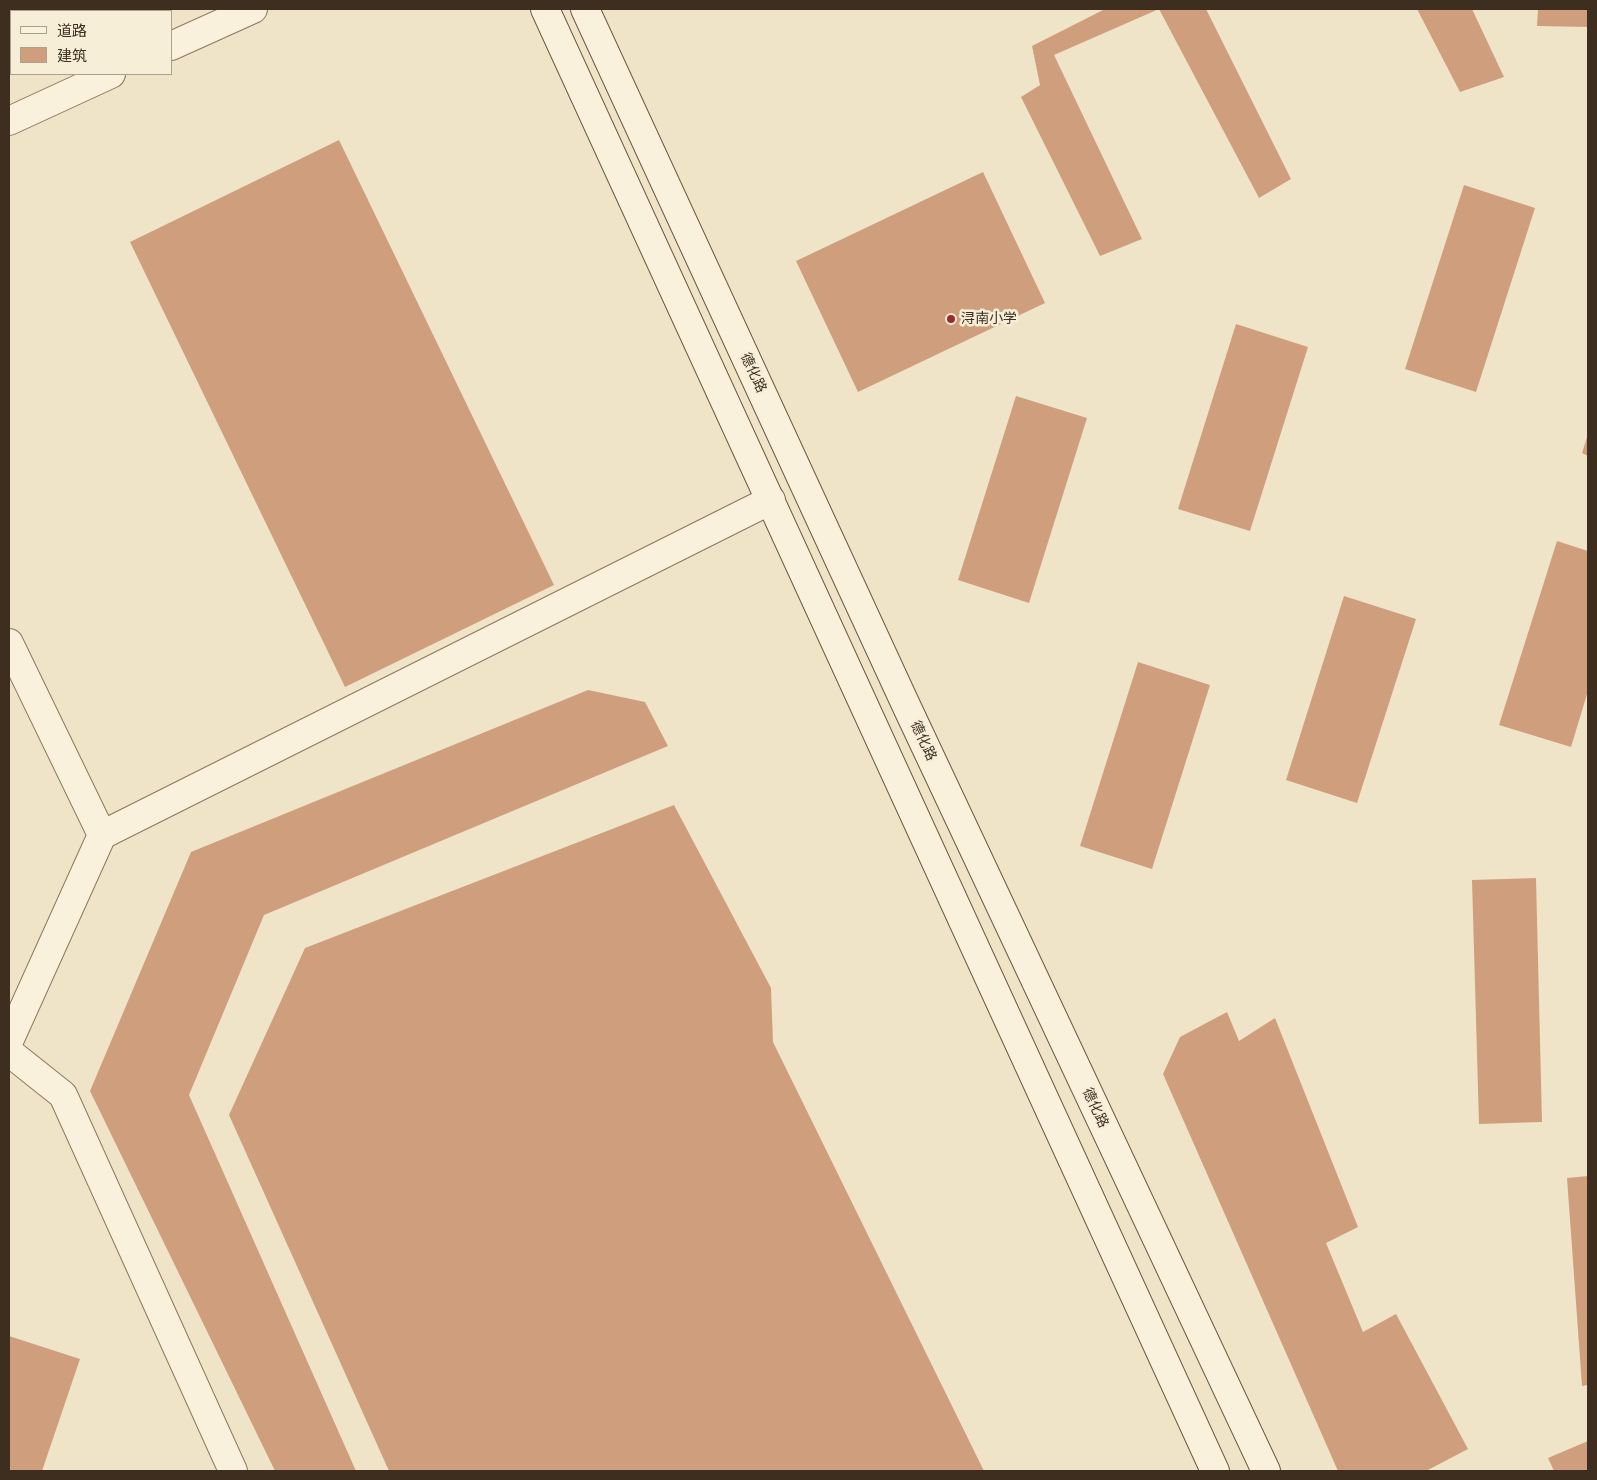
<!DOCTYPE html>
<meta charset="utf-8">
<style>
body{margin:0}
#map{position:relative;width:1597px;height:1480px;overflow:hidden;background:#f0e4c8;font-family:Bitter,"Noto Sans SC",serif}
canvas{display:block}
.frame{position:absolute;inset:0;border:10px solid #3d2e20;pointer-events:none}
.legend{position:absolute;left:10px;top:10px;width:162px;height:65px;box-sizing:border-box;background:#f7eed8;border:1px solid #ada18e;margin:0;padding:6px 9px;list-style:none;font-size:15px;color:#3d2e20}
.legend li{display:flex;align-items:center;gap:10px;height:25px}
.legend b{width:25px;border:1px solid #ada18e}
</style>
<div id="map">
<canvas width="1597" height="1480"></canvas>
<div class="frame"></div>
<ul class="legend">
<li><b style="height:6px;background:#faf1dc"></b>道路</li>
<li><b style="height:14px;background:#cf9f7d"></b>建筑</li>
</ul>
</div>
<script>
const ctx = document.querySelector('canvas').getContext('2d');
ctx.lineJoin = 'round';
function fill(path, color) { ctx.fillStyle = color; ctx.fill(path, 'evenodd'); }
function stroke(path, color, width, dash) { ctx.strokeStyle = color; ctx.lineWidth = width; ctx.lineCap = dash ? 'butt' : 'round'; ctx.setLineDash(dash || []); ctx.stroke(path); }
function write(font, color, halo, rows, align = 'center') {
  ctx.font = font + ' Bitter,"Noto Sans SC",serif'; ctx.lineWidth = 5; ctx.setLineDash([]); ctx.textBaseline = 'middle'; ctx.strokeStyle = halo; ctx.fillStyle = color; for (const [text, x, y, turn = 0] of rows) {
    ctx.save(); ctx.translate(x, y); ctx.rotate((+turn || 0) * Math.PI / 180); ctx.textAlign = isNaN(turn) ? turn : align; if (halo) ctx.strokeText(text, 0, 0); ctx.fillText(text, 0, 0); ctx.restore();
  }
}
fill(new Path2D(`
 M1105,9H1206L1291,179L1259,198L1159,9L1054,55L1142,239L1100,256L1021,97L1040,85L1032,46Z
 M1417,9H1472L1504,77L1460,92Z
 M1538,9H1588V27L1537,26Z
 M339,140L554,585L345,687L130,242Z
 M983,172L1045,303L858,392L796,261Z
 M1464,185L1535,208L1476,392L1405,369Z
 M1236,324L1308,347L1250,531L1178,509Z
 M1016,396L1087,418L1029,603L958,580Z
 M1588,434V456L1582,453Z
 M1557,541L1588,551V691L1571,747L1499,725Z
 M1344,596L1416,619L1357,803L1286,780Z
 M1138,662L1210,685L1152,869L1080,846Z
 M588,690L645,702L668,746L264,915L189,1095L356,1471H275L90,1091L191,852Z
 M674,805L771,988L773,1042L984,1471H389L229,1115L305,948Z
 M1536,878L1542,1122L1479,1124L1472,880Z
 M1227,1012L1239,1041L1275,1018L1358,1227L1326,1243L1363,1332L1396,1314L1468,1449L1426,1471H1338L1163,1074L1180,1037Z
 M1588,1176V1385L1582,1386L1567,1178Z
 M9,1336L80,1359L42,1471H9Z
 M1588,1441V1471H1554L1548,1458Z`), '#cf9f7d');
const minor = new Path2D(`
 M9,643L102,835
 M9,1041L102,835L771,500
 M9,1052L63,1095L233,1471`);
const tertiary = new Path2D(`
 M171,46L253,9
 M9,121L111,74`);
const secondary = new Path2D(`
 M545,9L1215,1471
 M585,9L905,703L1266,1471`);
stroke(minor, '#8d765c', 30);
stroke(tertiary, '#8d765c', 30);
stroke(secondary, '#6f573f', 30);
stroke(minor, '#faf1dc', 28);
stroke(tertiary, '#faf1dc', 28);
stroke(secondary, '#faf1dc', 28);
for (const [x, y, r, color] of [
 [951,319,5,"#9e2a2b"]
]) { const dot = new Path2D(); dot.arc(x, y, r, 0, 2 * Math.PI); ctx.fillStyle = color; ctx.fill(dot); stroke(dot, '#f7eed8', 2); }
write('14px', '#3d2e20', '#f7eed8', [
 ["浔南小学",961,319]
], 'left');
write('14px', '#3d2e20', '#f7eed8', [
 ["德化路",753,373,65],
 ["德化路",923,741,65],
 ["德化路",1095,1108,65]
]);
</script>
